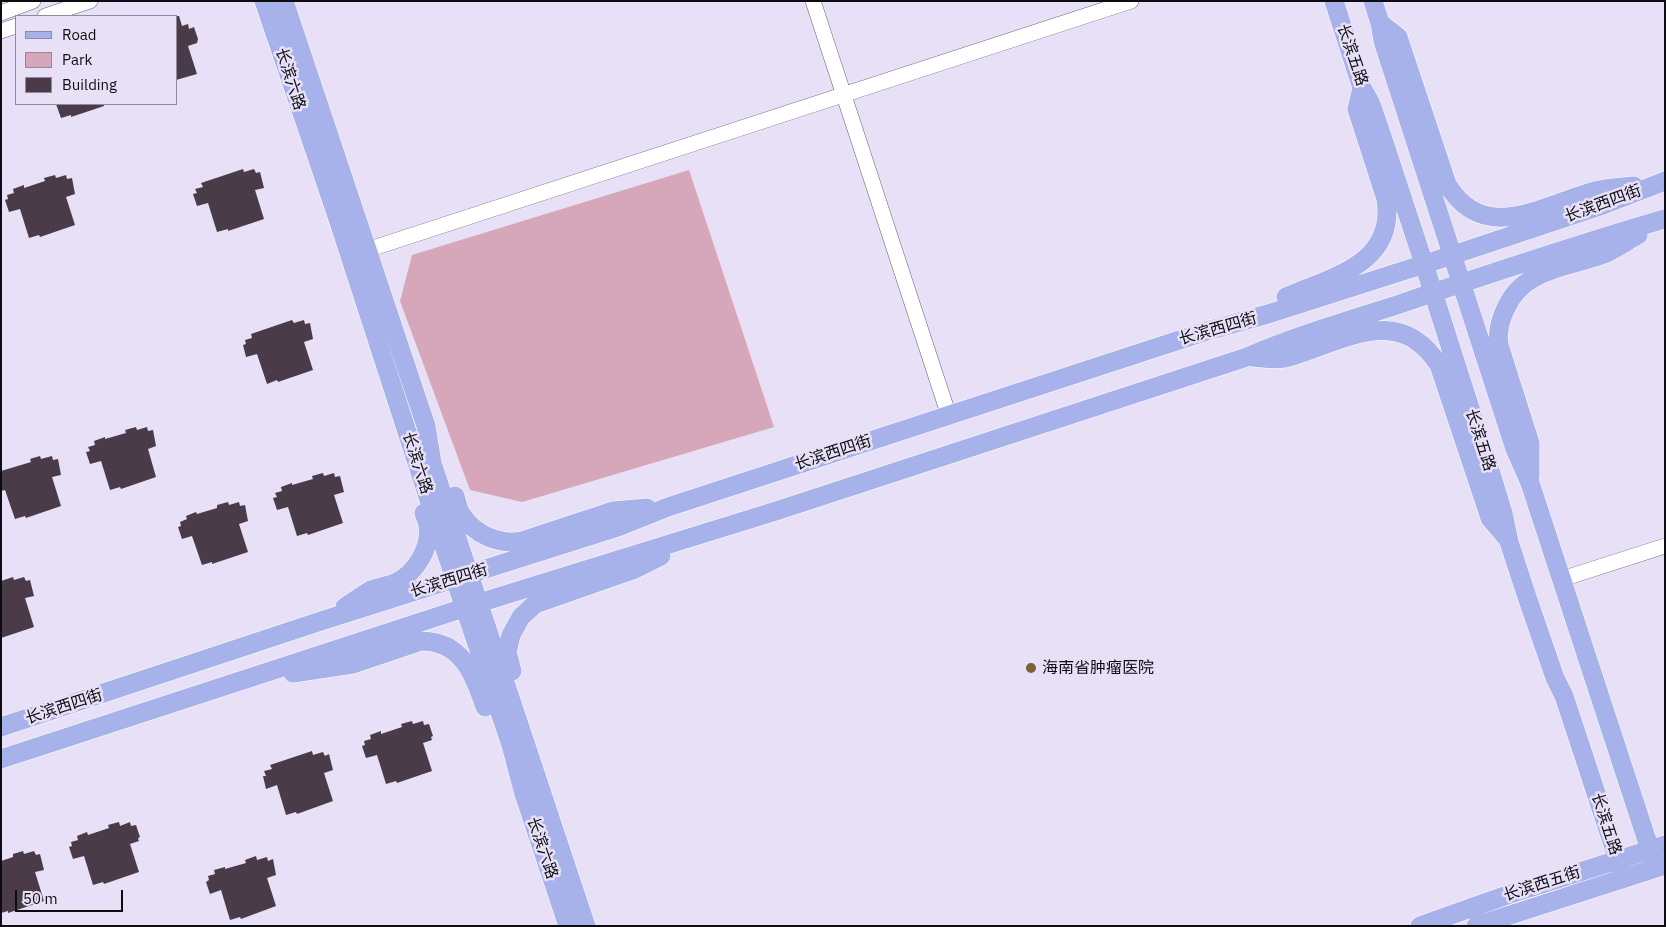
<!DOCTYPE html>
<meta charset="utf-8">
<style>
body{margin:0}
#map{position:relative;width:1666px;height:927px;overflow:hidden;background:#e7e0f6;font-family:"IBM Plex Sans",sans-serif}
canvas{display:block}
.frame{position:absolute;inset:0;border:2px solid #0e0c13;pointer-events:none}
.legend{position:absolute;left:15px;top:15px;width:162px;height:90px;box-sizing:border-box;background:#e7e0f6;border:1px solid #908b9b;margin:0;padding:6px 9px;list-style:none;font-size:15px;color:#0e0c13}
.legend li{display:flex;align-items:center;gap:10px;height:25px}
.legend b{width:25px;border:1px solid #908b9b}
.scale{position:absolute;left:15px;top:890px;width:108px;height:22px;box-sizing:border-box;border:2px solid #0e0c13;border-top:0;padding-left:6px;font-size:15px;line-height:18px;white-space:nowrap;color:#0e0c13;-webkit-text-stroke:4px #e7e0f6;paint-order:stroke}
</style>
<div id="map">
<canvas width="1666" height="927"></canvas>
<div class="frame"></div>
<ul class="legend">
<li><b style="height:6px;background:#a7b2eb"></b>Road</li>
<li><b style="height:14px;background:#d5a7b8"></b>Park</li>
<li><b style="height:14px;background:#4a3b49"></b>Building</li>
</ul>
<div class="scale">50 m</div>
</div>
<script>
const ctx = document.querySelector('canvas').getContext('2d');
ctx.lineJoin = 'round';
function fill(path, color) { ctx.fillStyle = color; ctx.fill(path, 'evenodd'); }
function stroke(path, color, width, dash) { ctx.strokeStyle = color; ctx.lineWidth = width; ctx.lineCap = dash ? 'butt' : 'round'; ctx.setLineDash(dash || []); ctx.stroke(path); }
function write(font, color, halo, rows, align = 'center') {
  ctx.font = font + ' "IBM Plex Sans","Noto Sans SC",sans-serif'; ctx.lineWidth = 5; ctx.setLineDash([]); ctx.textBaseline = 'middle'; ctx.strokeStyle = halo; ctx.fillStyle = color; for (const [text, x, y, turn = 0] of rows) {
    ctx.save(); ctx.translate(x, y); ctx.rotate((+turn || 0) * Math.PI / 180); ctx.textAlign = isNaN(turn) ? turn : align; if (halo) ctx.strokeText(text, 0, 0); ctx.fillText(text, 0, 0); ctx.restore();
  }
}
fill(new Path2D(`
 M689,170L774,427L522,502L470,490L400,301L412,255Z`), '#d5a7b8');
fill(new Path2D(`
 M176,16H179L182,26L188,24L189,29L194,27L198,39L197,43L188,46L197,74L176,80Z
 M56,104H104V106L71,117V115L61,118Z
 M243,169L244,172L254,169L256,173L260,172L264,188L255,190L264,219L228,231V229L217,232L208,203L197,206L193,194L197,193L195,189L203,187L201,183Z
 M55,175L56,178L66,175L67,179L72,178L75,194L66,197L75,225L40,237L39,235L29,238L20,209L9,212L5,200L8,199L7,195L14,193L13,189L24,185V188L45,181L44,178Z
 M292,320L294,323L304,320L305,324L310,323L313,339L304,342L313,370L278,382L277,380L267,384L257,354L246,357L243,345L246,344L245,340L252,338L251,334Z
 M136,427L137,430L147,427L148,431L153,430L156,446L148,449L156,477L121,489L120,487L110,490L101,461L90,464L86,452L90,451L88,447L95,445L94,441L105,437V439L126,433L125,430Z
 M40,456L41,459L52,456L53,460L58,459L61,475L52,477L61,506L26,518L25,516L15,519L5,490L1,491V471L31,462L30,459Z
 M323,473L324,476L334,473L335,477L340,476L344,492L334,495L343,523L308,535L307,533L297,536L288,507L277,510L273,498L277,497L275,493L282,491L281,487L292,483V485L313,479L312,476Z
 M228,502L229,505L239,502L240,506L245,505L248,521L239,524L248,552L212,564V562L202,565L192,536L182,539L178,527L181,526L180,522L187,519L186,516L196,512L197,514L217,508V505Z
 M13,577L14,580L24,577L26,581L30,580L34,596L25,598L34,627L1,638V581Z
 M412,721L413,724L423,721L424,725L429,724L433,736L431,737L432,740L423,743L432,771L397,783L396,781L386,784L377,755L366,758L362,746L365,745L364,741L371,739L370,735L381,731V734L402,727L401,724Z
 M312,751L313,755L323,752L325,756L329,754L333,770L324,773L333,801L297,814L296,812L286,815L277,785L266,789L263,776H266L264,771L272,769L270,765Z
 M119,822L120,826L130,822L131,826L136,825L140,837L138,838L139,841L130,844L139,872L104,884L103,882L93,885L84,856L73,859L69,847L72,846L71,842L78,840L77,836L87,832L88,835L109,828L108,825Z
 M23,851L24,854L34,851L36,855L40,854L44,870L35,872L44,901L8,913V911L1,913V861L13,857V854Z
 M256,856L257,860L267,857L268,861L273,859L276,875L267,878L276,906L241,919L240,917L230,920L221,890L210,894L206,882L209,880L208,876L215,874L214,870L225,867V869L246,863L245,860Z`), '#4a3b49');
const minor = new Path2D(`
 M813,1L949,416
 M1,13L33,1
 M45,16L90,1
 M1,31L16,26
 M367,250L1131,1
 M1562,579L1665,546`);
const major = new Path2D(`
 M264,1L338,219L444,546L511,745L524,794L568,926
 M284,1L426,426L432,463L586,926
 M1334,1L1362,88L1371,104L1381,133L1424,264L1492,477L1503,513L1509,542L1527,597L1555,678L1564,696L1624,878
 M1373,1L1380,23L1383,41L1515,449L1530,483L1656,868
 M1380,23L1398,37L1447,184C1485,248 1548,202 1599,190C1610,188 1622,187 1634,186
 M1286,297C1332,277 1396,264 1386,199L1357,109L1362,88
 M1253,357C1263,358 1275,360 1285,358C1292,357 1300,353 1307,351C1356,334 1403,309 1439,365L1490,518L1507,538
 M1530,476V443L1499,345C1497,332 1500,320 1506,308C1524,268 1568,268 1604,254C1615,249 1627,241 1638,235
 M455,496C457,502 458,510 462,515C475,535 499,545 522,541L613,511L647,508
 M345,607C353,602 362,595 371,590C379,587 389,586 397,582C415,573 431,548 428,527C428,522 425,517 424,513
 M512,671L507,652L511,635L521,617L535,604L635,569L661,556
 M293,673L353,664L421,641C462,641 474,674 485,707
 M1,727L321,621L618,527L668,507L1207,331L1268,314L1453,255L1603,205L1665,181
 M1,759L479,603L776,511L1247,357C1296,336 1347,321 1397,305C1486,275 1575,245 1665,219
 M1420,926L1510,894L1665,845
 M1476,926L1665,865`);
stroke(minor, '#686175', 16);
stroke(major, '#fff', 20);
stroke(minor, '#fff', 15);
stroke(major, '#a7b2eb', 19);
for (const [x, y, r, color] of [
 [1031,668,6,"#7d6033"]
]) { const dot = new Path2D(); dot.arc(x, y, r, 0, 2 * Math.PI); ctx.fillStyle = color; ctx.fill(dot); stroke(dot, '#e7e0f6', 2); }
write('16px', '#0e0c13', '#e7e0f6', [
 ["长滨五路",1352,55,71],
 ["长滨六路",290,79,72],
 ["长滨西四街",1603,204,-20],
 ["长滨西四街",1218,329,-16],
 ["长滨五路",1480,440,72],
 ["长滨西四街",833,453,-18],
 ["长滨六路",417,463,72],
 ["长滨西四街",449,581,-17],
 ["长滨西四街",64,707,-18],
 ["长滨五路",1606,824,72],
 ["长滨六路",542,848,71],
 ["长滨西五街",1542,884,-18]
]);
write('16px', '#0e0c13', '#e7e0f6', [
 ["海南省肿瘤医院",1042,668]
], 'left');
</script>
